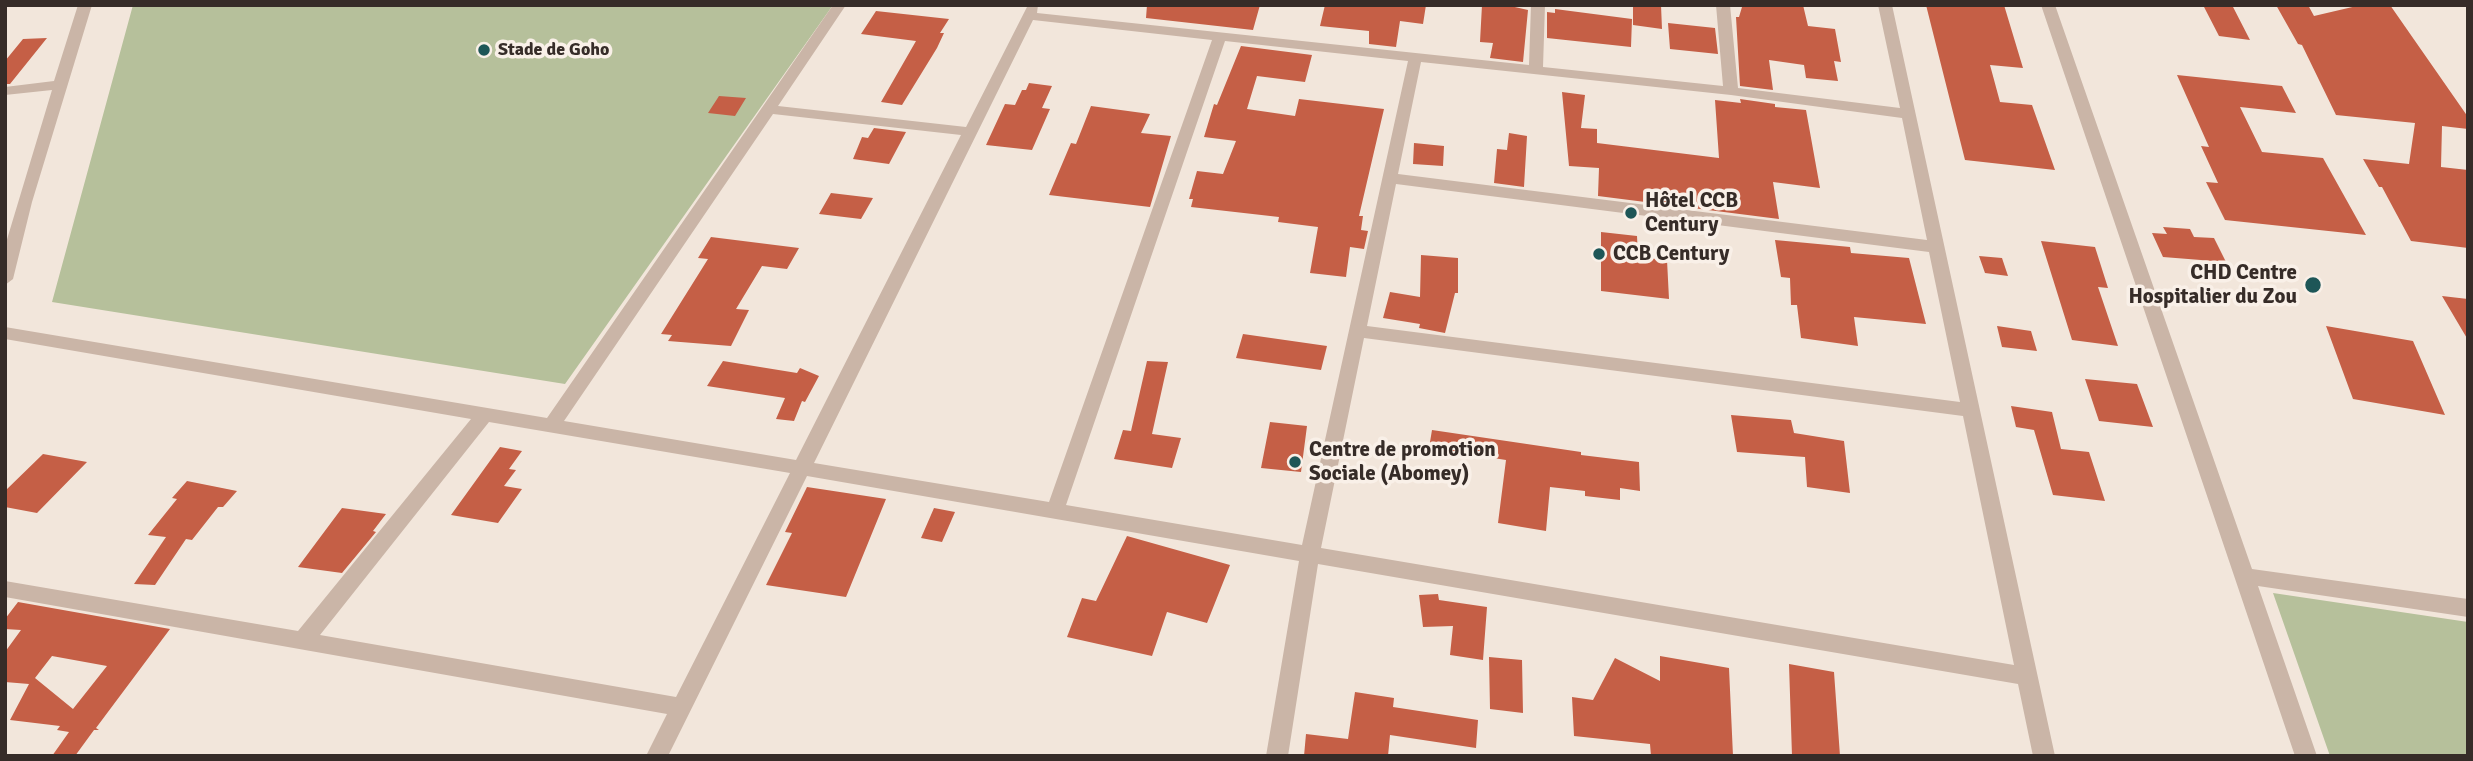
<!DOCTYPE html>
<meta charset="utf-8">
<style>
body{margin:0}
#map{position:relative;width:2473px;height:761px;overflow:hidden;background:#f2e6db;font-family:Signika,sans-serif}
canvas{display:block}
.frame{position:absolute;inset:0;border:7px solid #362c28;pointer-events:none}
</style>
<div id="map">
<canvas width="2473" height="761"></canvas>
<div class="frame"></div>
</div>
<script>
const ctx = document.querySelector('canvas').getContext('2d');
ctx.lineJoin = 'round';
function fill(path, color) { ctx.fillStyle = color; ctx.fill(path, 'evenodd'); }
function stroke(path, color, width, dash) { ctx.strokeStyle = color; ctx.lineWidth = width; ctx.lineCap = dash ? 'butt' : 'round'; ctx.setLineDash(dash || []); ctx.stroke(path); }
function write(font, color, halo, rows, align = 'center') {
  ctx.font = font + ' Signika,sans-serif'; ctx.lineWidth = 7; ctx.setLineDash([]); ctx.textBaseline = 'middle'; ctx.strokeStyle = halo; ctx.fillStyle = color; for (const [text, x, y, turn = 0] of rows) {
    ctx.save(); ctx.translate(x, y); ctx.rotate((+turn || 0) * Math.PI / 180); ctx.textAlign = isNaN(turn) ? turn : align; if (halo) ctx.strokeText(text, 0, 0); ctx.fillText(text, 0, 0); ctx.restore();
  }
}
fill(new Path2D(`
 M133,5H833L565,384L52,302Z
 M2273,593L2468,622V756H2330Z`), '#b6c09b');
fill(new Path2D(`
 M1147,5H1260L1253,30L1146,18Z
 M1325,5H1426L1423,24L1400,21L1396,47L1369,44V31L1320,26Z
 M1482,5H1506L1528,10L1523,62L1490,58L1493,43L1480,42Z
 M1633,5H1661L1662,29L1633,25Z
 M1763,5H1803L1808,26L1835,29L1841,62L1834,61L1838,81L1806,78L1804,65L1769,60L1773,90L1740,86L1736,17H1739L1742,7Z
 M1926,5H2004L2023,68L1990,65L2000,102L2032,105L2055,170L1965,160Z
 M2203,5H2232L2250,40L2219,36Z
 M2276,5H2308L2314,16L2361,5H2390L2468,117V129L2442,126L2441,167L2468,170V248L2411,241L2382,187H2379L2363,159L2409,164L2415,123L2336,115L2302,45L2298,44Z
 M1555,9L1632,19L1631,47L1547,38V12L1555,13Z
 M876,11L949,19L940,33H944L937,48L902,105L881,102L916,41L861,34Z
 M1668,23L1715,28L1718,54L1670,49Z
 M47,38L10,84H5V61L23,39Z
 M1241,46L1312,55L1305,82L1257,76L1247,109L1295,116L1299,99L1384,109L1359,216H1363L1361,230L1368,231L1364,249L1350,247L1346,277L1310,273L1318,227L1278,222L1279,217L1191,207L1193,199H1189L1197,171L1223,174L1236,141L1204,137L1214,104L1217,105Z
 M2177,75L2282,86L2296,113L2240,107L2262,152L2323,158L2366,235L2225,220L2206,182L2218,183L2201,146L2209,147Z
 M1029,83L1052,86L1042,108L1050,109L1032,150L986,145L1005,104L1015,105L1022,90H1026Z
 M1562,92L1585,95L1581,128L1597,129V143L1719,158L1715,100L1741,103L1740,99L1775,104V107L1806,110L1820,188L1773,182L1779,219L1598,196L1599,168L1569,166Z
 M719,96L746,98L735,116L708,113Z
 M1091,106L1150,114L1141,133L1171,136L1150,207L1049,195L1071,143L1076,144Z
 M874,128L906,132L889,164L853,159L862,137L868,138Z
 M1509,133L1527,136L1524,187L1494,183L1497,149L1507,150Z
 M1414,143L1444,146L1443,166L1413,164Z
 M831,193L873,198L861,219L819,214Z
 M2163,227L2190,229L2194,237L2214,238L2226,262L2163,257L2152,233L2167,234Z
 M1601,232L1637,236L1638,257L1667,260L1669,299L1601,291Z
 M711,237L799,248L787,269L762,266L736,309L749,310L731,346L668,341L672,335L661,334L708,259L698,258Z
 M1775,240L1850,247L1851,253L1909,258L1926,324L1854,317L1858,346L1801,338L1797,305H1791L1790,278L1781,277Z
 M2041,241L2095,247L2108,288L2098,287L2118,346L2072,340Z
 M1421,255L1458,258V293H1455L1445,333L1419,328L1420,324L1383,318L1390,292L1420,297Z
 M1979,256L2002,258L2008,276L1985,273Z
 M2442,296L2468,299V340Z
 M1997,326L2031,331L2037,351L2002,347Z
 M2326,326L2413,341L2445,415L2353,399Z
 M1243,334L1327,346L1321,370L1236,358Z
 M723,361L797,373L800,368L819,376L805,402L802,401L794,421L776,419L785,398L707,386Z
 M1147,361L1168,362L1152,434L1181,438L1172,468L1114,459L1123,430L1131,431Z
 M2085,379L2137,384L2153,427L2099,421Z
 M2011,406L2052,412L2061,449L2089,452L2105,501L2053,495L2034,430L2016,427Z
 M1731,415L1791,420L1794,433L1844,441L1850,493L1807,487L1805,457L1737,452Z
 M1270,422L1307,426L1301,472L1261,468Z
 M1432,430L1581,452V455L1639,462L1640,491L1620,488V500L1585,496V491L1550,487L1546,531L1498,523L1506,460L1429,448Z
 M500,447L522,451L509,469L516,470L504,486L522,489L498,523L451,515Z
 M43,454L87,462L37,513L5,507V491Z
 M187,481L237,491L223,507H218L192,540L186,539L155,585L134,584L166,537L148,535L177,499L172,498Z
 M807,487L886,499L846,597L766,585L792,533L785,532Z
 M342,508L386,514L373,531L376,532L342,573L298,567Z
 M934,508L955,512L942,542L921,538Z
 M1127,536L1230,565L1207,623L1167,612L1152,656L1067,637L1082,598L1096,601Z
 M1438,594L1439,600L1487,607L1483,660L1450,655L1453,626L1423,627L1419,595Z
 M18,602L170,629L96,728L99,730H94L75,756H52L69,732L57,730L60,726L10,720L29,684L5,682V652L21,630L5,629V619ZM52,656L107,666L73,709L35,678Z
 M1660,656L1729,668L1733,756H1651L1650,744L1574,736L1572,697L1593,700L1615,658L1660,681Z
 M1489,657L1522,660L1523,713L1490,709Z
 M1789,664L1834,672L1840,756H1792Z
 M1355,692L1394,698L1393,707L1478,720L1476,748L1390,735L1388,756H1304L1306,734L1348,739Z`), '#c55f46');
fill(new Path2D(`
 M78,5H92L32,202L13,279L5,285V246L52,90L5,95V87L54,81Z
 M833,5H846L778,106L966,127L1028,5H1038L1037,13L1529,65L1531,5H1545L1543,67L1723,86L1716,5H1730L1738,88L1900,108L1878,5H1892L2055,756H2033L2018,684L1318,564L1288,756H1266L1299,561L807,476L668,756H646L667,714L5,597V581L298,631L471,419L5,339V327L547,418ZM1033,20L1212,40L1049,502L814,463ZM1225,41L1408,61L1302,545L1066,505ZM1421,62L1731,95L1902,118L1927,240L1398,174ZM773,114L961,135L796,460L564,421ZM1396,184L1929,252L1960,402L1367,326ZM1364,338L1963,416L2014,665L1321,548ZM489,422L790,473L676,697L320,635Z
 M2041,5H2055L2252,569L2468,599V617L2258,586L2317,756H2295Z`), '#cab5a7');
for (const [x, y, r, color] of [
 [484,50,7,"#1e5657"],
 [1631,213,7,"#1e5657"],
 [1599,254,7,"#1e5657"],
 [2313,285,9,"#1e5657"],
 [1295,462,7,"#1e5657"]
]) { const dot = new Path2D(); dot.arc(x, y, r, 0, 2 * Math.PI); ctx.fillStyle = color; ctx.fill(dot); stroke(dot, '#f9f0e8', 2.5); }
write('bold 18px', '#362c28', '#f9f0e8', [
 ["Stade de Goho",498,50]
], 'left');
write('bold 21px', '#362c28', '#f9f0e8', [
 ["Hôtel CCB",1645,201],
 ["Century",1645,225],
 ["CCB Century",1613,254],
 ["CHD Centre",2297,273,"right"],
 ["Hospitalier du Zou",2297,297,"right"],
 ["Centre de promotion",1309,450],
 ["Sociale (Abomey)",1309,474]
], 'left');
</script>
